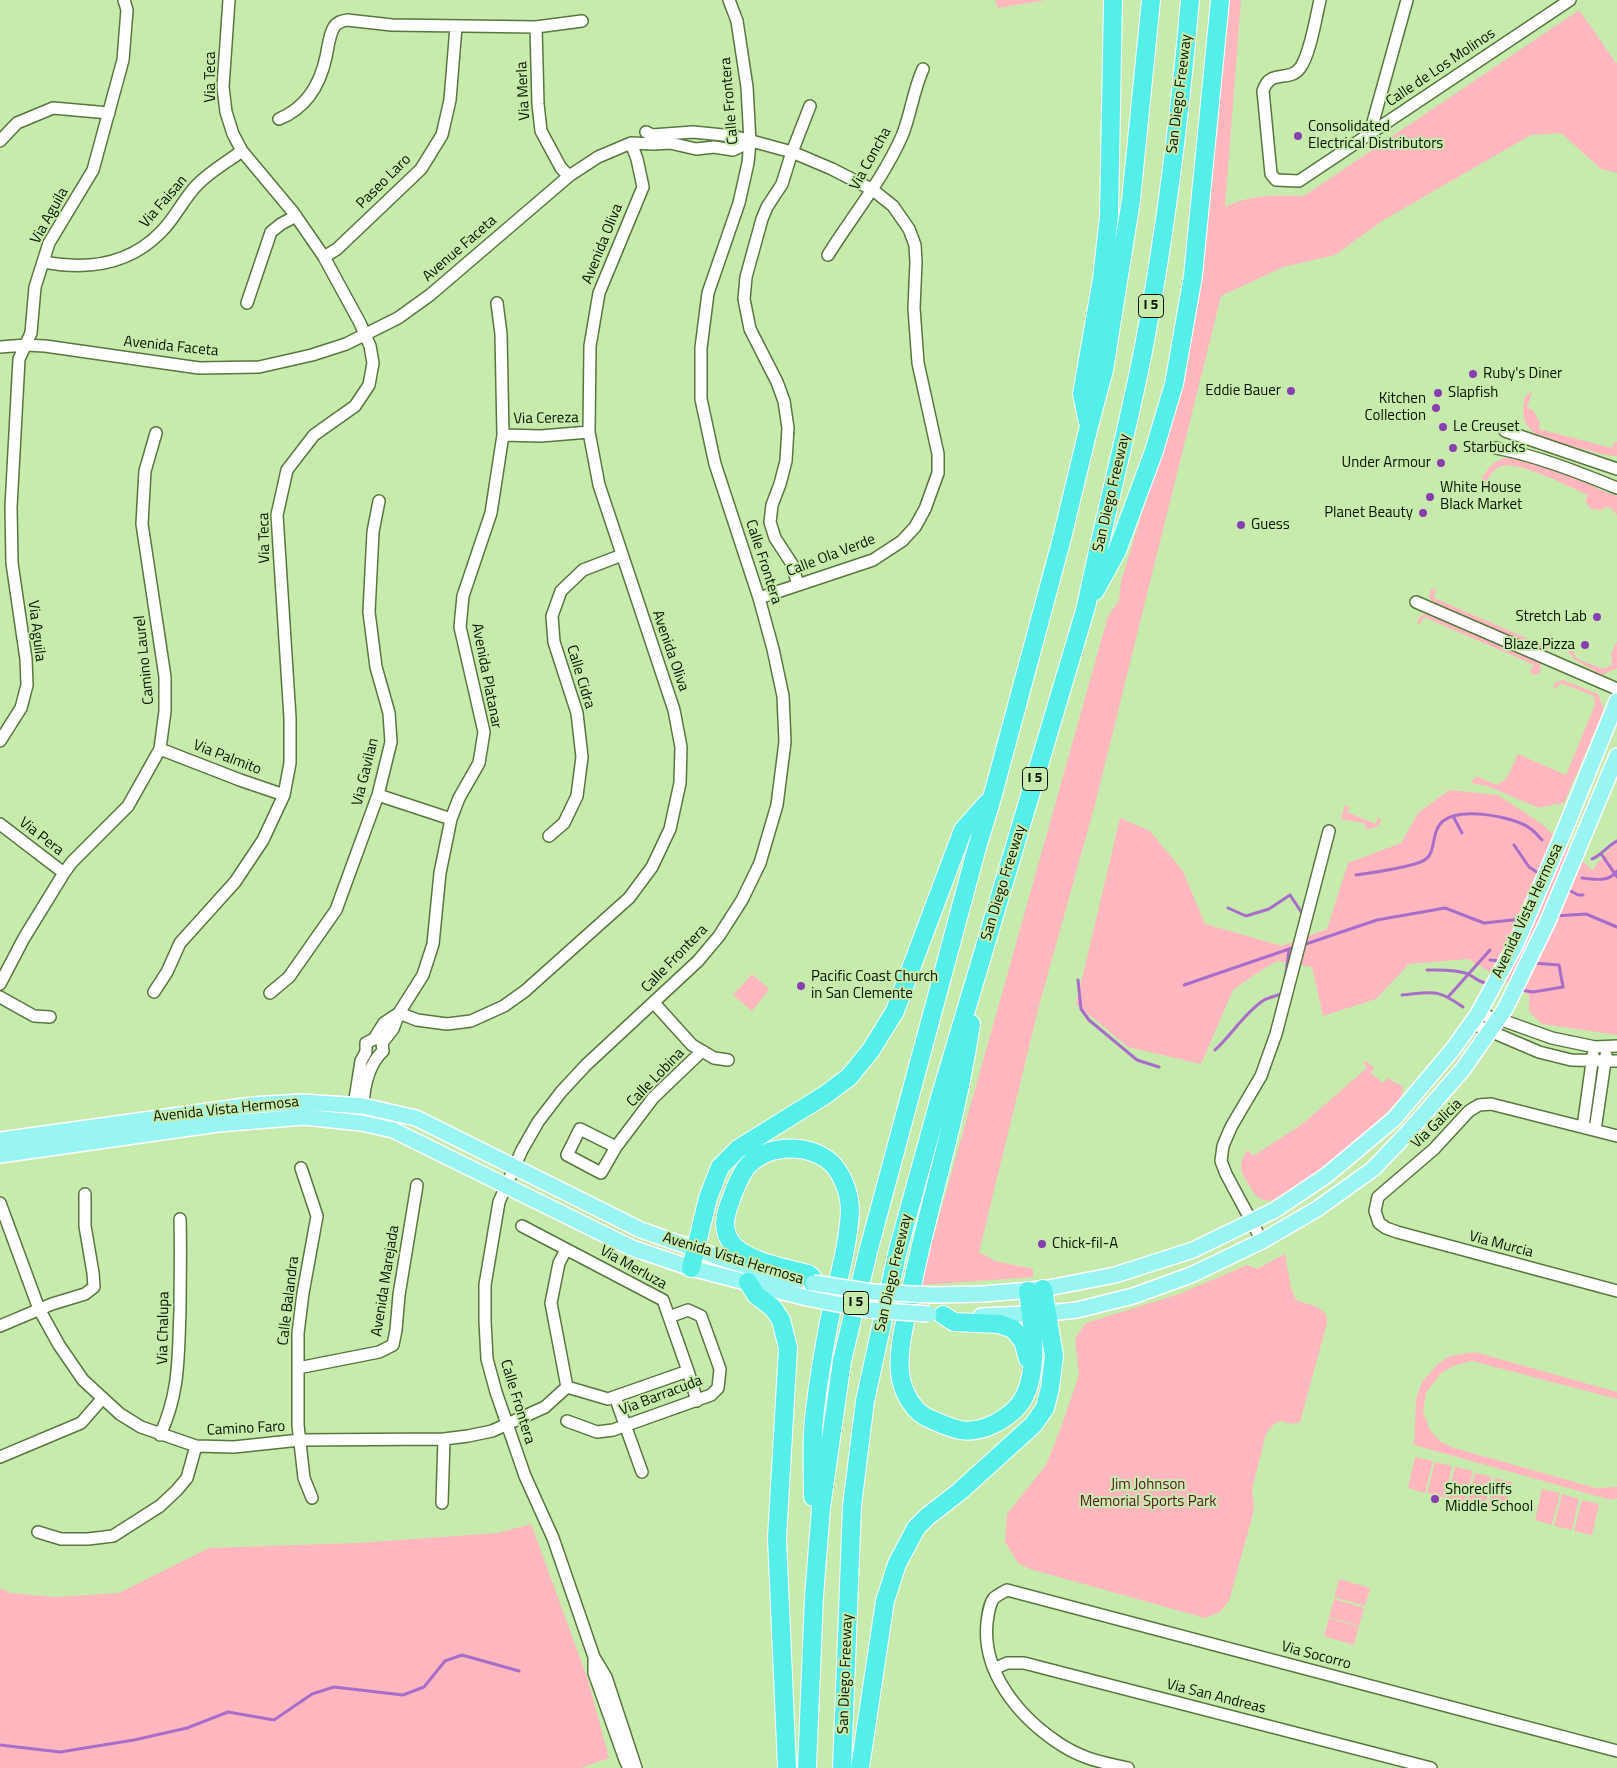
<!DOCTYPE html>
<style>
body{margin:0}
canvas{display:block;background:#c7ebac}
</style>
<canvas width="1617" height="1768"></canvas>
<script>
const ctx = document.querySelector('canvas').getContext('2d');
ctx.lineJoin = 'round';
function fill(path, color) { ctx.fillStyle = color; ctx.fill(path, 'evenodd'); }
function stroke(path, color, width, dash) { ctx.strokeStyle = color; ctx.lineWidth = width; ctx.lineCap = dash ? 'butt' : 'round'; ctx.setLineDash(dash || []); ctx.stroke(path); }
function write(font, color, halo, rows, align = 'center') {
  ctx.font = font + ' "Titillium Web",sans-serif'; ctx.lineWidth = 4; ctx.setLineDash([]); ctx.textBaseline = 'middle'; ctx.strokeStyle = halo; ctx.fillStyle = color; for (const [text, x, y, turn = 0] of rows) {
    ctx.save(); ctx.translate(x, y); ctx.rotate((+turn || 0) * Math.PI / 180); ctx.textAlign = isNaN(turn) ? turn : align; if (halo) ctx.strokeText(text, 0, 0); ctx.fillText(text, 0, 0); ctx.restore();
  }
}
fill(new Path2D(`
 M995,0H1047L998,8Z
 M1230,0H1241L1225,207C1250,194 1277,195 1304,196L1579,10L1617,64V173L1601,169L1561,133L1531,135L1382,221L1335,255L1283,267L1221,296L1094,808L1040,1002L979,1252L995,1261L1033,1269V1277L920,1285L1108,616L1119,601L1121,581L1182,385L1200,281Z
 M1532,392L1527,408L1533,410L1540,423L1539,429L1612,448L1614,442H1617V456C1605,456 1591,451 1580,448C1549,440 1515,438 1525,396Z
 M1512,457L1583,479L1596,488L1617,496V515L1612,509L1606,507L1601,510L1591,509L1585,502L1588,495C1569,487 1517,459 1499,467C1494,469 1491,475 1488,478L1493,483L1489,488L1483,484L1481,479C1491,465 1494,459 1512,457Z
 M1431,589H1436L1434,598L1540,644L1544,638L1550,640L1553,644L1549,648L1544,651L1432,602L1429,597Z
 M1427,614L1532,659L1541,664L1540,673L1533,675L1530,672L1534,665L1424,617L1420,624L1417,623L1421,615Z
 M1617,641V668L1602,675L1575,660L1571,654L1569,655L1567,645L1572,647L1575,656L1578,659L1603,669L1612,665L1611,653Z
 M1563,680L1598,694L1604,710L1564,803L1539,808L1487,786L1471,783L1476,776L1497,785L1507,778L1518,754L1566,775L1595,705L1594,696L1560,683L1556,689L1553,687L1556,682Z
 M1449,790L1498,795L1542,824L1592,870L1617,840V1035L1542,1024L1529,1012V995L1468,959L1409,964L1376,999L1323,1016L1312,967L1277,961L1260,971L1233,990L1201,1064L1128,1047L1076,1004L1120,818L1150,831L1183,871L1205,924L1282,946L1327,929L1348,863L1401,843L1418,813Z
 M1345,805L1349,806L1347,812L1375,824L1378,818L1381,819L1380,824L1373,828L1366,829L1364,823L1341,819Z
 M752,974L768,988V991L752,1011L733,995Z
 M1365,1061L1374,1067L1371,1073L1383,1083L1388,1078L1403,1087L1402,1097C1367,1133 1322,1175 1277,1198C1261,1207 1253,1193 1246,1180C1244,1176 1241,1172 1241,1167C1241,1159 1244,1155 1248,1150L1253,1156L1301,1125L1367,1068L1363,1062Z
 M1285,1254L1291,1288L1296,1300L1317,1307L1326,1314L1327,1323L1300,1422L1292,1424L1281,1421L1273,1425L1266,1434L1252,1489L1254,1510L1229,1601L1220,1612L1205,1618L1030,1569L1018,1563L1005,1542L1007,1514L1046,1465L1060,1430L1079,1375L1075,1338L1086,1323L1179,1294L1247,1265L1257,1269Z
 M1475,1352L1617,1392V1399L1472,1361L1453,1366L1441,1373L1426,1393L1423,1411L1430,1430L1440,1441L1451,1447L1596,1488L1617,1487V1498L1611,1500L1414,1445L1416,1400L1422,1382L1439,1363L1450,1356Z
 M1415,1457L1433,1461L1425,1493L1408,1488Z
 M1435,1462L1452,1466L1445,1498L1427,1493Z
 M1455,1467L1473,1471L1465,1502L1447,1498Z
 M1475,1473L1492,1477L1484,1508L1467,1504Z
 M1495,1478L1512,1482L1504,1513L1487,1509Z
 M1542,1489L1560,1493L1552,1525L1535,1520Z
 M1562,1494L1579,1499L1572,1530L1554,1526Z
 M1582,1500L1599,1504L1592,1535L1574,1531Z
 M531,1524L588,1680L609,1758L581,1768H0V1588L10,1593L56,1597L119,1593L209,1548L357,1543L498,1533Z
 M1339,1579L1370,1588L1365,1606L1334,1597Z
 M1334,1599L1364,1608L1359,1626L1329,1617Z
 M1329,1618L1359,1627L1354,1645L1324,1636Z`), '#feb7bf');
stroke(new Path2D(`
 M1453,816L1462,833
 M1514,845L1529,867L1540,874
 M1602,855L1617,877
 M1592,859C1602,855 1607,846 1617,841
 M1356,875C1370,873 1416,867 1426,859C1436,852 1431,831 1443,821C1461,807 1514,816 1531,829C1535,832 1538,836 1542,840
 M1582,878C1595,879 1608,883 1617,871
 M1567,889L1578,895H1583
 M1228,908L1246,916L1269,909L1290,895L1304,916
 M1555,916L1586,914L1617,927
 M1303,945L1377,920L1445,908L1484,923L1522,919
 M1490,960L1502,961
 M1427,970C1439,970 1456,969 1468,974C1478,979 1477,982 1490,984
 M1078,980L1081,1009L1089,1020L1137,1060L1159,1067
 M1285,981L1289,950
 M1184,985L1295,947
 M1521,990L1533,992L1563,987L1559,965L1533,963
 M1402,995C1433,992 1436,988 1463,1007
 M1448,997L1490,950
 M1215,1050C1232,1035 1244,1013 1264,1000C1270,997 1277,996 1283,993V992
 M0,1745L60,1752L134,1740L187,1728L228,1712L274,1720L312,1694L334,1687L403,1695L424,1687L445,1661L462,1655L519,1671`), '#a86dca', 3);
const minor = new Path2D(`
 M1320,0C1316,17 1310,55 1300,68C1289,83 1270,68 1263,91L1271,174L1276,180L1299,181L1570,0
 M536,27L538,104L541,131L561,168L569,176
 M279,119C306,108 320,85 326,57C328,48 329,35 334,27C337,22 342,21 347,20L392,25L536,27L582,21
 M646,132L652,135L693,132L733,136L792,152L832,169L873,190L893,206L909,229L915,245L916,262L914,308L918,363L938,454V473L925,509L915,527L902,541L873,560L759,598
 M1370,133L1407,0
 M0,141L17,123L53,108L109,113
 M828,255C853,215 883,179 902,136C911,114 913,91 923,69
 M324,257L337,249L421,169L442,135L450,100L456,27
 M44,262C86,270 129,265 161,232C175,218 183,200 196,186C209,172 227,162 242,151
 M247,303L271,232L281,224L296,216
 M0,347L26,345L45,346L199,368L259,367L312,355L346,344L398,318L430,295L569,176L598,157L631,143L654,144L670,143L696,149L714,147L733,150L750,142
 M1505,431L1617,469
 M503,435L541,436L589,432
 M1496,448C1537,456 1578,472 1617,488
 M798,585L792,564L775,538L770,522L772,505L780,484L786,461L788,428L784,401L777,382L750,329L744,299L746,277L762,219L767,207L782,184L792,152L810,106
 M1416,602L1617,689
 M0,741L21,708L27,685L26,659L12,563L11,507L19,359L31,333L35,287L49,243L93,170L123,60L127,10L124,0
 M160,749L240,780L284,795
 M378,795L451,819
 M0,824L64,873
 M549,836L564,823L577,796L582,757L577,713L554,642L552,616L561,591L583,570L622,555
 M0,984L24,938L64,873L72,862L128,806L160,749L165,711V677L142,524L145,471L156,433
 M154,992L167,972L180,943L235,882L263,840L284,795L290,763V718L277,515L287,470L314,435L355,406L369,385L373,363L370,346L360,323L324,257L293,212L242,151L233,134L226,112L223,87L229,0
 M270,993L289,977L336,910L378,795L391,742L389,713L376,667L369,612L373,532L379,501
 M0,997L34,1016L50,1017
 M654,1003L692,1045L714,1058L728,1060
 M399,1013L417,1020L447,1024L471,1021L504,1006L525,991L629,898L652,867L670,829L680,783L681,747L674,710L599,485L589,432L590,346L599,293L643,187L637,159L631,143
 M1478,1014L1499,1019L1552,1038L1595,1047L1617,1046
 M1471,1023L1539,1052L1571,1060L1617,1061
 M355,1099L361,1061L366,1052V1043L374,1039L384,1023L399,1013
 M363,1106C364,1086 368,1065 383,1051L382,1043L393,1029L399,1013L423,975L433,944L440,873L451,819L459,798L479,763L484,732L460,627L463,596L491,513L503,435L501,334L497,303
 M1583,1127L1593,1055
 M1595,1130L1606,1055
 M1617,1136L1491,1104L1479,1105L1469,1111L1434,1149L1378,1197L1375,1211L1379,1223L1386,1228L1397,1232L1617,1291
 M616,1147L580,1129L567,1155L601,1173L616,1147L653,1098L701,1052
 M301,1168L317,1216L303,1293L298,1333V1425L304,1478L312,1498
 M0,1203L39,1309L59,1345L83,1380L120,1414L141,1427L196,1446L234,1447L300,1440L444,1439L468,1436L492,1431L545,1407L567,1387
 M522,1226L663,1300L688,1371
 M1262,1241L1226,1174L1221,1161L1223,1146L1231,1127L1261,1076L1276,1034L1329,831
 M566,1250L559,1263L551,1303L567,1387L608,1399L688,1371L697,1401
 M0,1326L52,1304L85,1294L94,1287L93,1273L85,1226V1194
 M298,1368L379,1352L393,1345L396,1330L399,1295L417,1185
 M615,1397L642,1472
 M567,1421L597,1432L613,1430L711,1395L718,1388L720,1369L701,1316L688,1310L669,1317
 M160,1435C180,1392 178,1357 180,1311C180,1280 181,1249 180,1219
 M0,1457L81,1423L102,1399
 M442,1503L444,1439
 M38,1532L61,1539H88L113,1536L160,1506L177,1490L187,1478L196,1446
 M594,1659V1673L625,1760L629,1768
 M994,1669L1007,1663H1024L1431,1768
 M636,1768L606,1677L594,1657L553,1538L525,1476L496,1392L487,1359L485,1321V1285L499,1202L522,1150L538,1122L561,1092L586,1065L698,961L719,936L742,900L760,863L777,805L785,742L783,696L773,649L759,598L715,464L701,399V348L708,293L739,203L748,163L750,142L747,87L737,21L729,0
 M1128,1768C1099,1762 1079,1758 1054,1740C1017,1714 982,1671 987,1623C988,1615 989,1604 994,1598C998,1595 1003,1592 1007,1590L1617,1751`);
const major = new Path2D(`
 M0,1140L252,1105L302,1102L363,1106L416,1118L641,1230L718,1257L779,1276L799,1280
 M0,1155L218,1124L304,1117L361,1123L393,1130L632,1248L691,1268L807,1298
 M933,1295L983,1294L1043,1289L1115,1275L1193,1250L1275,1210L1327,1175L1394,1119L1453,1049L1478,1014L1490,992L1516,944L1563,834L1617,701
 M981,1316L1048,1313L1077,1310L1133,1296L1191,1275L1262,1241L1317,1209L1373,1169L1411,1129L1463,1069L1505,1009L1547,923L1617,756`);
const highway = new Path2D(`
 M1088,422L1082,394L1102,279L1109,216L1113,0
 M1095,591L1117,551L1154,451L1174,384L1193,276L1220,0
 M971,1024C965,1063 957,1103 947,1142C934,1195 919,1247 909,1301C905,1324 896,1355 901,1379C904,1394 914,1412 928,1418C955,1430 968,1437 996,1423C1007,1417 1020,1407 1025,1395C1039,1366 1032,1321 1028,1291
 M691,1268L708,1198L720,1167L738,1149L825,1095L849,1077L871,1050L895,1011L963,830L988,802
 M748,1282L756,1295L773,1308L781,1320L788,1348L777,1538L787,1768
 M813,1283L812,1277L808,1274C787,1268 749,1262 734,1246C720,1231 725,1214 732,1197C735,1188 740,1177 745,1169C764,1145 803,1142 828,1160C842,1171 850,1194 850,1211C848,1250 835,1289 828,1327C822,1361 815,1397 813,1432C812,1453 813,1475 813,1497
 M943,1315L954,1322L999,1324L1013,1329L1023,1341L1028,1359
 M807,1768L814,1597L821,1508L842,1361L868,1252L976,851L992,798L1061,542L1089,426L1104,370L1131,200L1151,0
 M842,1768L852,1506L865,1401L898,1250L939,1101L1086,607C1104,518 1128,430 1145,341C1166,229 1180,114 1190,0
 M860,1768L885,1601L897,1564L916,1528L928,1516L959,1492L1033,1425L1045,1408L1050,1388L1054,1356L1043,1289`);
stroke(minor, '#58773e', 14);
stroke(major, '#fff', 18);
stroke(highway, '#fff', 20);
stroke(minor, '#fff', 11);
stroke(major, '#99f5f2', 15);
stroke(highway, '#55efea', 18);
const majorBridge = new Path2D(`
 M813,1283L873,1292L933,1295
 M807,1298L868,1310L929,1314`);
stroke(majorBridge, '#fff', 18, []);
stroke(majorBridge, '#99f5f2', 15);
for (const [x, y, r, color] of [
 [1298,136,5,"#893eb0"],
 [1473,374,5,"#893eb0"],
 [1291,391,5,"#893eb0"],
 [1438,393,5,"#893eb0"],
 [1436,408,5,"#893eb0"],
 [1443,427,5,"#893eb0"],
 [1453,448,5,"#893eb0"],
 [1441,463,5,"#893eb0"],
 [1430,497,5,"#893eb0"],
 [1423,513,5,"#893eb0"],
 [1241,525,5,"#893eb0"],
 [1597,617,5,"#893eb0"],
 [1585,645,5,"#893eb0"],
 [801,986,5,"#893eb0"],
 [1042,1244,5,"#893eb0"],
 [1435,1499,5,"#893eb0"]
]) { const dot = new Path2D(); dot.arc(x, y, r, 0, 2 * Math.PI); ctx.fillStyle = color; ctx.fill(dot); stroke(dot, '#c7ebac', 2); }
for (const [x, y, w] of [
 [1151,306,25],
 [1035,779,25],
 [856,1303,25]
]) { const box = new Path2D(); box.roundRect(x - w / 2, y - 11.5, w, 23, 4); ctx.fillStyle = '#c7ebac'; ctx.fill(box); stroke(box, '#061200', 1); }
write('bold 14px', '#061200', null, [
 ["I 5",1151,306],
 ["I 5",1035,779],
 ["I 5",856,1303]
]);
write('15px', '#061200', '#c7ebac', [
 ["Calle de Los Molinos",1441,68,-34],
 ["Via Teca",211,77,-90],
 ["Via Merla",524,91,-93],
 ["San Diego Freeway",1180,94,-83],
 ["Calle Frontera",730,101,-95],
 ["Via Concha",871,159,-61],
 ["Paseo Laro",384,182,-45],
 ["Via Faisan",164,202,-49],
 ["Via Aguila",50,216,-61],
 ["Avenida Oliva",603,244,-68],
 ["Avenue Faceta",460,249,-41],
 ["Avenida Faceta",171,347,6],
 ["Via Cereza",546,419,-1],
 ["San Diego Freeway",1112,493,-77],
 ["Via Teca",265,538,-91],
 ["Calle Ola Verde",831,556,-21],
 ["Calle Frontera",763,562,72],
 ["Via Aguila",36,631,83],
 ["Avenida Oliva",670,651,71],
 ["Camino Laurel",145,660,-96],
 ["Avenida Platanar",486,676,79],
 ["Calle Cidra",580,677,73],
 ["Via Palmito",227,758,21],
 ["Via Gavilan",366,772,-76],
 ["Via Pera",41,837,38],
 ["San Diego Freeway",1004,883,-73],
 ["Avenida Vista Hermosa",1528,911,-65],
 ["Calle Frontera",675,959,-46],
 ["Calle Lobina",656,1078,-46],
 ["Avenida Vista Hermosa",226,1110,-6],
 ["Via Galicia",1437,1124,-44],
 ["Via Murcia",1501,1245,15],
 ["Avenida Vista Hermosa",733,1259,17],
 ["Via Merluza",633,1268,29],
 ["San Diego Freeway",894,1273,-77],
 ["Avenida Marejada",386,1281,-81],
 ["Calle Balandra",289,1301,-83],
 ["Via Chalupa",164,1328,-89],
 ["Via Barracuda",661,1396,-21],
 ["Calle Frontera",517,1402,73],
 ["Camino Faro",246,1429,-3],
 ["Via Socorro",1316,1656,15],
 ["San Diego Freeway",846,1674,-88],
 ["Via San Andreas",1216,1697,14]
]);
write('15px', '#061200', '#c7ebac', [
 ["Consolidated",1308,127],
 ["Electrical Distributors",1308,144],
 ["Ruby's Diner",1483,374],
 ["Eddie Bauer",1281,391,"right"],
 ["Slapfish",1448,393],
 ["Kitchen",1426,399,"right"],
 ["Collection",1426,416,"right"],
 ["Le Creuset",1453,427],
 ["Starbucks",1463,448],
 ["Under Armour",1431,463,"right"],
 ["White House",1440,488],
 ["Black Market",1440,505],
 ["Planet Beauty",1413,513,"right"],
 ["Guess",1251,525],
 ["Stretch Lab",1587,617,"right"],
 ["Blaze Pizza",1575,645,"right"],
 ["Pacific Coast Church",811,977],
 ["in San Clemente",811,994],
 ["Chick-fil-A",1052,1244],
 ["Shorecliffs",1445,1490],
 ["Middle School",1445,1507]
], 'left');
write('15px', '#5b1123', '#c7ebac', [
 ["Jim Johnson",1148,1485],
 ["Memorial Sports Park",1148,1502]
]);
</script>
